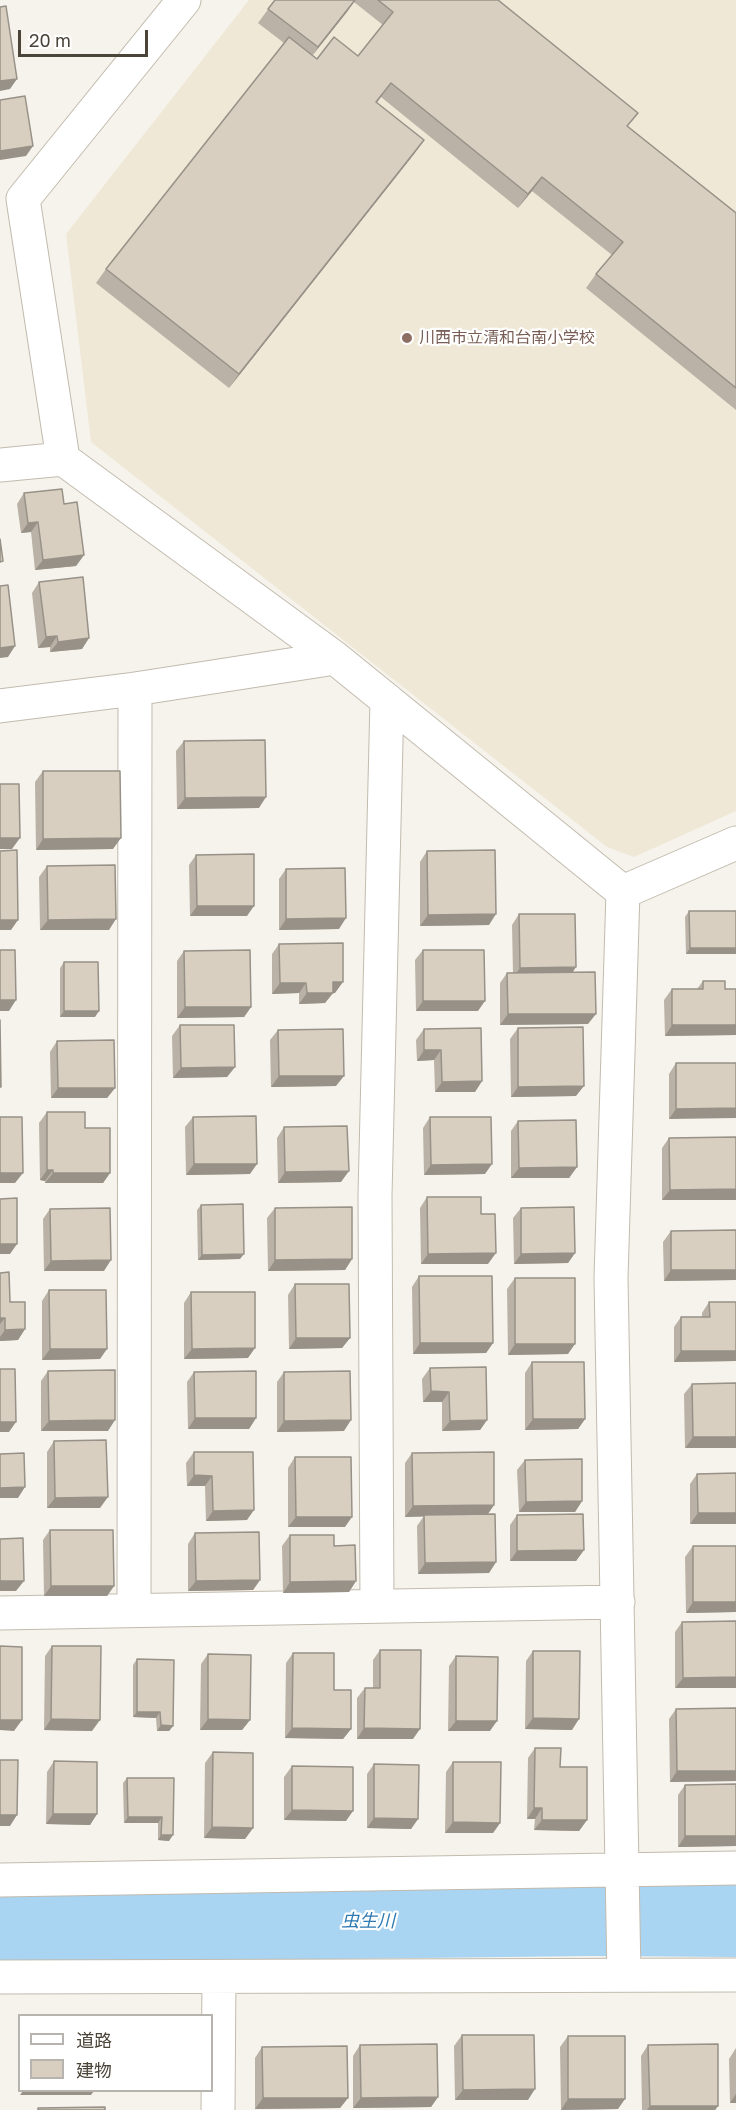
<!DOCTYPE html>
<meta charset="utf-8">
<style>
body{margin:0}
#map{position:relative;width:736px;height:2110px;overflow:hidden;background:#f6f3ec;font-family:"Golos Text","Noto Sans JP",sans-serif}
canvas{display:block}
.legend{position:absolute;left:18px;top:2014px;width:195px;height:78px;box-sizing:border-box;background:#fff;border:2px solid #b7b4b0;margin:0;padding:8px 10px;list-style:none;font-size:18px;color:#4b4439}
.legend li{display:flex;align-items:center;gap:12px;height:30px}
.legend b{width:30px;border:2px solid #b7b4b0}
.scale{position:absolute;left:18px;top:30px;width:130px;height:27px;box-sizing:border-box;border:3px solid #4b4439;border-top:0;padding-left:8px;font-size:18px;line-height:21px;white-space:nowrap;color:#4b4439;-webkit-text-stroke:4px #fff;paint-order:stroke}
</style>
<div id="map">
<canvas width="736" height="2110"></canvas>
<ul class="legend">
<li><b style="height:8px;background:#fff"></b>道路</li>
<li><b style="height:16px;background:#d8cfc1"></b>建物</li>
</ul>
<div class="scale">20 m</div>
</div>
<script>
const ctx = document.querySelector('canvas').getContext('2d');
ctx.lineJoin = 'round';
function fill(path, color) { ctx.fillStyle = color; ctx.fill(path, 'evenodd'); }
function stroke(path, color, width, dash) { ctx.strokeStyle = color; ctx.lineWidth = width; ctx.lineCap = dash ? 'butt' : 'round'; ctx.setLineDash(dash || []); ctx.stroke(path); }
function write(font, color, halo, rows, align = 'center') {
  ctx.font = font + ' "Golos Text","Noto Sans JP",sans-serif'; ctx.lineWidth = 4.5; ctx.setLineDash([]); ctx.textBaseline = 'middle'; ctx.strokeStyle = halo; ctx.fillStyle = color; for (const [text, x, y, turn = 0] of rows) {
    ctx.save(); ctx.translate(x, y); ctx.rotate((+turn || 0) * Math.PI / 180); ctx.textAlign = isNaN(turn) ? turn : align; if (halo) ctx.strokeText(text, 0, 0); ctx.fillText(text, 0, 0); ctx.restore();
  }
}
fill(new Path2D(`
 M249,0H736V811L634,857L607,847L91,442L66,234Z`), '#efe8d6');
stroke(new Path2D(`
 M0,1924L590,1917L736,1918`), '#a9d4f2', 78);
const minor = new Path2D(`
 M184,0L23,199L63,459L335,658L623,892L611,1278L624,1975
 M0,465L63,459
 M0,706L135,689L335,658
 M623,892L736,843
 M377,1606L375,1195L387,700
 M134,1610L135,689
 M0,1613L618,1602
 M0,1880L736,1868
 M0,1977L736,1975
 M218,2110L219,1977`);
stroke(minor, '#c2bbae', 35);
stroke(minor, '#fff', 33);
fill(new Path2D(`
 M275,0H498L629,127L736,213V410L586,288L596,274L612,255L532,191L518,208L381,97L377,103L424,140L414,154L229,388L96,283L106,269L284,43L258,23ZM354,2L383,25L358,56L317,59L312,55Z
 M24,493L84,555L76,566L35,570L31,532L21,533L17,504Z
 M39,582L89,638L82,649L50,652V647L38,648L32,593Z
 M184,741L259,808L177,809L176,751Z
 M43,771L113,849L36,850L35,782Z
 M427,851L489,925L420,926V862Z
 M196,855L247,916H190L189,865Z
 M47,866L109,930H40L39,877Z
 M286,869L339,929L279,930V879Z
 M689,911H736V954H686L685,917Z
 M519,914L572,972L588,1024L500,1025V983L507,973H513L512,925Z
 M279,944L335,993H333L325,1003L299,1004V993L272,994V954Z
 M423,950L478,1011H416L415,960Z
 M184,951L251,1007L244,1017L177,1018V961Z
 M64,962L95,1017H60V968Z
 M703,981L725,989H736V1035L665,1036L664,1000L672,989H697Z
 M180,1025L235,1067L227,1077L173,1078L172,1036Z
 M518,1028L576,1096L511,1097L510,1039Z
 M424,1029L482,1081L475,1092H435L434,1060L417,1061L416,1040Z
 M278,1030L336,1086L271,1087L270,1040Z
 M57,1041L115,1088L107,1098H51L50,1052Z
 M676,1063H736L669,1119V1074Z
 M47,1112L85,1128L110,1173L103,1183H45V1181L40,1180L39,1123Z
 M193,1117L250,1174L186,1175L185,1127Z
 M430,1117L485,1174L424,1175L423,1128Z
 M518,1121L577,1167L569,1178H511V1131Z
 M284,1127L341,1182L278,1183L277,1138Z
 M736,1137V1200H662V1148L669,1138Z
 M427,1197L481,1214L488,1264H421L420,1208Z
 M201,1205L240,1259L198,1260L197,1210Z
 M275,1208L352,1259L345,1270L268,1271L267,1218Z
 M521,1208L575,1253L568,1263L514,1264L513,1218Z
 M50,1209L104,1271H44L43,1219Z
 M736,1230V1280L664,1281L663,1242L671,1231Z
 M0,1273L10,1302L25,1329L18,1340L0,1341Z
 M419,1276L493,1343L486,1353L413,1354L412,1287Z
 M515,1278L568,1354L508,1355L507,1289Z
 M295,1284L350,1338L342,1348L289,1349L288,1295Z
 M49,1290L100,1359L42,1360V1301Z
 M191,1292L248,1358L184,1359V1303Z
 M709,1302H736V1361L674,1362V1327L681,1317H702V1313Z
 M532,1362L585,1419L578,1429L525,1430V1373Z
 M430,1368L487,1420L480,1430L442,1431V1402H423L422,1379Z
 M48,1371L108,1431H41V1381Z
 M194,1372L256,1418L249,1429H188L187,1382Z
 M284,1372L344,1431L277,1432V1382Z
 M736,1383L685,1448L684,1394L692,1384Z
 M54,1441L100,1508H47V1452Z
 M194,1452L247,1520L206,1521L205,1486H187L186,1463Z
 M412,1453L494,1505L488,1514L496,1562L489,1573L418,1574L417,1526L424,1516L405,1517V1463Z
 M295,1457L345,1527H288V1468Z
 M525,1460L582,1501L575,1512H519L517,1470Z
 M736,1473L690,1524V1484L697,1474Z
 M517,1515L584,1550L576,1561H510V1525Z
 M50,1530L114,1586L107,1596H44L43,1540Z
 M195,1533L260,1580L253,1590L188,1591V1544Z
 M290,1535L334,1546L356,1581L349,1592L283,1593L282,1546Z
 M693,1546H736V1612L686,1613L685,1557Z
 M736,1621L675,1688V1632L682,1622Z
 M52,1646L92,1731L44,1730L45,1656Z
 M380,1650L413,1739H357V1698L365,1688H373V1660Z
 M533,1651L572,1730L525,1729L526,1661Z
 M293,1653L334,1690L351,1729L343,1739L285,1738L286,1663Z
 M208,1654L250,1720L242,1730H200L201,1664Z
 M456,1656L490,1731H448L449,1666Z
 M137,1659L173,1726L169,1731H157L156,1718L133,1717V1665Z
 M736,1708V1781L670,1782L669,1719L676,1709Z
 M535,1748L560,1767L587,1820L579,1831L534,1830L535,1819H527L528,1758Z
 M213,1752L253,1828L245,1839L204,1838L205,1763Z
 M54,1761L97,1814L90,1825L46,1824L47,1772Z
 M453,1762L500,1823L493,1833H445L446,1772Z
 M374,1764L418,1819L411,1829L367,1828V1774Z
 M292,1766L346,1821L284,1820V1777Z
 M127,1778H174L169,1841L158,1840V1823H124L123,1783Z
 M736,1784V1846L678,1847V1795L685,1785Z
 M462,2035L528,2100H455L454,2046Z
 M568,2036L618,2109L561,2110L560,2047Z
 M360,2045L438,2097L431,2107L353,2108V2056Z
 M648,2045L718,2106L715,2110H642L641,2056Z
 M262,2047L348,2098L340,2108L255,2109V2058Z
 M736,2048V2103H730L729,2059Z`), '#bab2a6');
fill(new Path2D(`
 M355,0L347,12L308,61L318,47Z
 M17,79L10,89L0,91V81Z
 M424,140L414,154L229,388L239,374Z
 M33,146L26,156L0,160V151Z
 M542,177L532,191L518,208L528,194Z
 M38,522L31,532L21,533L28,523Z
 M84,555L76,566L35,570L43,560Z
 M57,636L50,647L38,648L46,637Z
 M89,638L82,649L50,652L58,642Z
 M15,646L8,657L0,658V648Z
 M266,797L259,808L177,809L185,798Z
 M0,838H20L12,849H0Z
 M121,838L113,849L36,850L43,839Z
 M197,906H254L247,916H190Z
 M496,914L489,925L420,926L428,915Z
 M346,918L339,929L279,930L286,919Z
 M116,919L109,930H40L48,920Z
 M0,920H18L11,930H0Z
 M690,948H736V954H686Z
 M576,967L569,978H513L520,968Z
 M333,982H343L335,993H325Z
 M280,983H306L299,993L272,994Z
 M307,993H333L325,1003L299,1004Z
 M0,1000H16L9,1011H0Z
 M423,1001H485L478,1011H416Z
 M185,1007H251L244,1017L177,1018Z
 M64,1011H99L95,1017H60Z
 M508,1014H596L588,1024L500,1025Z
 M672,1025H736V1035L665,1036Z
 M424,1050H441L434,1060L417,1061Z
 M235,1067L227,1077L173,1078L181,1068Z
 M279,1076H344L336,1086L271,1087Z
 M482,1081L475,1092H435L442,1082Z
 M584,1086L576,1096L511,1097L518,1087Z
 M58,1088H115L107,1098H51Z
 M736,1108V1118L669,1119L676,1109Z
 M194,1164H257L250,1174L186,1175Z
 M492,1164L485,1174L424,1175L431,1165Z
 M577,1167L569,1178H511L519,1168Z
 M47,1170H53L45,1181L40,1180Z
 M349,1171L341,1182L278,1183L285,1172Z
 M0,1173H23L15,1183H0Z
 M53,1173H110L103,1183H45Z
 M736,1189V1200H662L670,1190Z
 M0,1244H17L10,1254H0Z
 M496,1253L488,1264H421L428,1254Z
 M575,1253L568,1263L514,1264L521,1254Z
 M244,1254L240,1259L198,1260L202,1255Z
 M352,1259L345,1270L268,1271L275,1260Z
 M111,1260L104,1271H44L51,1261Z
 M671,1270H736V1280L664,1281Z
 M0,1318H5L0,1324Z
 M25,1329L18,1340L0,1341V1337L5,1330Z
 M296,1338H350L342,1348L289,1349Z
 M420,1343H493L486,1353L413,1354Z
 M515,1344H575L568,1354L508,1355Z
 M255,1348L248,1358L184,1359L192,1349Z
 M50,1349H107L100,1359L42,1360Z
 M681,1351H736V1361L674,1362Z
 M431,1391L449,1392L442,1402H423Z
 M195,1418H256L249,1429H188Z
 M533,1419H585L578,1429L525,1430Z
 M115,1420L108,1431H41L49,1421Z
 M351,1420L344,1431L277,1432L284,1421Z
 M487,1420L480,1430L442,1431L450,1421Z
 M0,1422H16L9,1432H0Z
 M693,1437H736V1448H685Z
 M194,1475L212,1476L205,1486H187Z
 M25,1487L18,1498H0V1488Z
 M108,1497L100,1508H47L55,1498Z
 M582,1501L575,1512H519L526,1502Z
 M494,1505L487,1515L405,1517L413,1506Z
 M254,1510L247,1520L206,1521L213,1511Z
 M698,1513H736V1524H690Z
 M296,1517H352L345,1527H288Z
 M584,1550L576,1561H510L517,1551Z
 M496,1562L489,1573L418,1574L425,1563Z
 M260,1580L253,1590L188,1591L196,1581Z
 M0,1581H24L16,1591H0Z
 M356,1581L349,1592L283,1593L290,1582Z
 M51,1586H114L107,1596H44Z
 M693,1602H736V1612L686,1613Z
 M736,1677V1688H675L683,1678Z
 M137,1712H160L156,1718L133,1717Z
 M533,1718L579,1719L572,1730L525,1729Z
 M51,1719L100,1720L92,1731L44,1730Z
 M208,1719L250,1720L242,1730H200Z
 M0,1720H22L14,1731L0,1730Z
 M456,1721H497L490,1731H448Z
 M161,1725L173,1726L169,1731H157Z
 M292,1728L351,1729L343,1739L285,1738Z
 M364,1728L420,1729L413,1739H357Z
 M677,1771H736V1781L670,1782Z
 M534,1808H542L535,1819H527Z
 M292,1810L353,1811L346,1821L284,1820Z
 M53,1814H97L90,1825L46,1824Z
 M0,1815H17L10,1826H0Z
 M128,1817H162L158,1823H124Z
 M374,1818L418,1819L411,1829L367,1828Z
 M542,1820H587L579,1831L534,1830Z
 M453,1822L500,1823L493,1833H445Z
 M212,1827L253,1828L245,1839L204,1838Z
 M161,1835H173L169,1841L158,1840Z
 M685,1836H736V1846L678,1847Z
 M535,2089L528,2100H455L463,2090Z
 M23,2091H94L91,2095H20Z
 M736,2094V2103H730Z
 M438,2097L431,2107L353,2108L361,2098Z
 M263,2098H348L340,2108L255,2109Z
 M568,2099H625L618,2109L561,2110Z
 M650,2106H718L715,2110H647Z`), '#979187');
const building = new Path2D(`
 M275,0H355L318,47L268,9Z
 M378,0H498L638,113L627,126L736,213V388L596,274L623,242L542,177L528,194L391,83L376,102L424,140L239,374L106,269L289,37L317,59L334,37L358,56L393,12Z
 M6,6L17,79L0,81V7Z
 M25,96L33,146L0,151V100Z
 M62,489L64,504L77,502L84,555L43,560L38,522L28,523L24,493Z
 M0,539L3,561L0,562Z
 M83,577L89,638L58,642L57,636L46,637L39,582Z
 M8,585L15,646L0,648V586Z
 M265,740L266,797L185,798L184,741Z
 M43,771H120L121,838L43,839Z
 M0,784H19L20,838H0Z
 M17,850L18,920H0V851Z
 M495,850L496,914L428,915L427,851Z
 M254,854V906H197L196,855Z
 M115,865L116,919L48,920L47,866Z
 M345,868L346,918L286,919V869Z
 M689,911H736V948H690Z
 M519,914H575L576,967L520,968Z
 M343,943V982H333V993H307L306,983H280L279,944Z
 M0,950H15L16,1000H0Z
 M250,950L251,1007H185L184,951Z
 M423,950H484L485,1001H423Z
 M64,962H98L99,1011H64Z
 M595,972L596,1014H508L507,973Z
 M703,981H725V989H736V1025H672V989H703Z
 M0,1020L1,1087H0Z
 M180,1025H234L235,1067L181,1068Z
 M583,1027L584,1086L518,1087V1028Z
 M481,1028L482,1081L442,1082L441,1050H424V1029Z
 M343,1029L344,1076H279L278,1030Z
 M114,1040L115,1088H58L57,1041Z
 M676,1063H736V1108L676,1109Z
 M47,1112H85V1128H110V1173H53V1170H47Z
 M256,1116L257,1164H194L193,1117Z
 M0,1117H22L23,1173H0Z
 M430,1117H491L492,1164L431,1165Z
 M576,1120L577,1167L519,1168L518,1121Z
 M347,1126L349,1171L285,1172L284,1127Z
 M736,1137V1189L670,1190L669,1138Z
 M427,1197H481V1214H495L496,1253L428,1254Z
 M17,1198V1244H0V1199Z
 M243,1204L244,1254L202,1255L201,1205Z
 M352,1207V1259L275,1260V1208Z
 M574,1207L575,1253L521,1254V1208Z
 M110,1208L111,1260L51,1261L50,1209Z
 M736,1230V1270H671V1231Z
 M9,1272L10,1302H25V1329L5,1330V1318H0V1273Z
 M419,1276H492L493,1343H420Z
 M515,1278H575V1344H515Z
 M295,1284H349L350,1338H296Z
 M49,1290H106L107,1349H50Z
 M191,1292H255V1348L192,1349Z
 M709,1302H736V1351H681V1317H710Z
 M532,1362H584L585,1419H533Z
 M486,1367L487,1420L450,1421L449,1392L431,1391L430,1368Z
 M0,1369H15L16,1422H0Z
 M115,1370V1420L49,1421L48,1371Z
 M256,1371V1418H195L194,1372Z
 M350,1371L351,1420L284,1421V1372Z
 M736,1383V1437H693L692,1384Z
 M106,1440L108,1497L55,1498L54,1441Z
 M194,1452H253L254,1510L213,1511L212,1476L194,1475Z
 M494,1452V1505L413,1506L412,1453Z
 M24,1453L25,1487L0,1488V1454Z
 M295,1457H351L352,1517H296Z
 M582,1459V1501L526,1502L525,1460Z
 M736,1473V1513H698L697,1474Z
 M495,1514L496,1562L425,1563L424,1515Z
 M583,1514L584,1550L517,1551V1515Z
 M50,1530H113L114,1586H51Z
 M259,1532L260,1580L196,1581L195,1533Z
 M290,1535H334V1546L355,1545L356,1581L290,1582Z
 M23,1538L24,1581H0V1539Z
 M693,1546H736V1602H693Z
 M736,1621V1677L683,1678L682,1622Z
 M0,1646L22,1647V1720H0Z
 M52,1646H101L100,1720L51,1719Z
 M380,1650H421L420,1729L364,1728L365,1688H380Z
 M533,1651H580L579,1719L533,1718Z
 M293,1653H334V1690H351V1729L292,1728Z
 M208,1654L251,1655L250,1720L208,1719Z
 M456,1656L498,1657L497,1721H456Z
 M137,1659L174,1660L173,1726L161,1725L160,1712H137Z
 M736,1708V1771H677L676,1709Z
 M535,1748H561L560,1767H587V1820H542V1808H534Z
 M213,1752L253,1753V1828L212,1827Z
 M0,1760H18L17,1815H0Z
 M54,1761L97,1762V1814H53Z
 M453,1762H501L500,1823L453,1822Z
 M374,1764L419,1765L418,1819L374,1818Z
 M292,1766L353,1767V1811L292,1810Z
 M127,1778H174L173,1835H161L162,1817H128Z
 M736,1784V1836H685V1785Z
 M462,2035H534L535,2089L463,2090Z
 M568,2036H625V2099H568Z
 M437,2044L438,2097L361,2098L360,2045Z
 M718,2044V2106H650L648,2045Z
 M347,2046L348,2098H263L262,2047Z
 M105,2107V2110H38V2108Z`);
fill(building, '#d8cfc1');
stroke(building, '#979187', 1.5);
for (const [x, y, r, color] of [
 [407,338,6,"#8d6e63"]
]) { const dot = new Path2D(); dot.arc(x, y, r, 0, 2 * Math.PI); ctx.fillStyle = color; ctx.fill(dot); stroke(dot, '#fff', 2); }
write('16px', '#785e54', '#fff', [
 ["川西市立清和台南小学校",419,338]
], 'left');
write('italic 18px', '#2e7ab2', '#fff', [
 ["虫生川",368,1921]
]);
</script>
